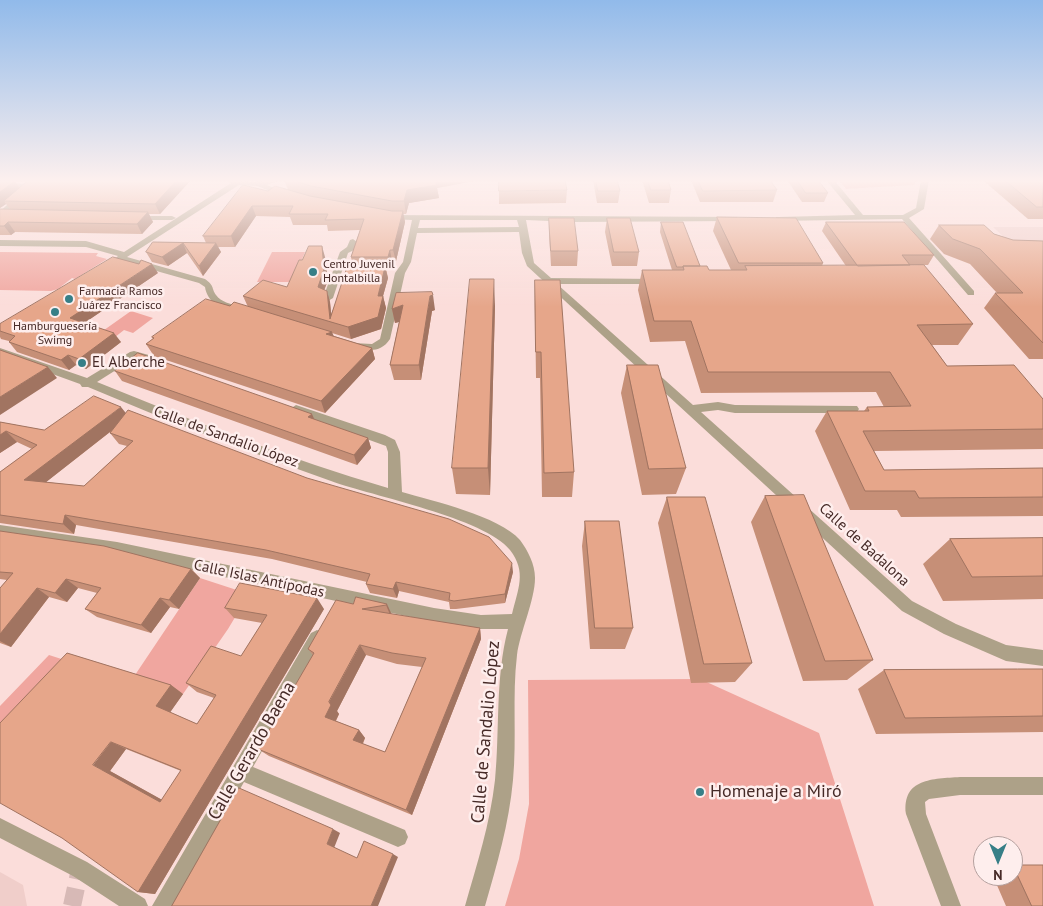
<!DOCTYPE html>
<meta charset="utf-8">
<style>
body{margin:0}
#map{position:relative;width:1043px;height:906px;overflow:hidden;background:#fbddda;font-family:"PT Sans",sans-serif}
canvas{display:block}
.north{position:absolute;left:973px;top:836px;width:50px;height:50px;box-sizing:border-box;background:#feeeed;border:1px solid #b4a09e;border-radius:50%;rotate:180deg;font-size:14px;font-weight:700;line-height:20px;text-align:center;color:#462a27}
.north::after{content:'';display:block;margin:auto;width:18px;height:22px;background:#377f87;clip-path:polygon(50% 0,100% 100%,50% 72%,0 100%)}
</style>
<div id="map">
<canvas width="1043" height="906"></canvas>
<div class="north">N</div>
</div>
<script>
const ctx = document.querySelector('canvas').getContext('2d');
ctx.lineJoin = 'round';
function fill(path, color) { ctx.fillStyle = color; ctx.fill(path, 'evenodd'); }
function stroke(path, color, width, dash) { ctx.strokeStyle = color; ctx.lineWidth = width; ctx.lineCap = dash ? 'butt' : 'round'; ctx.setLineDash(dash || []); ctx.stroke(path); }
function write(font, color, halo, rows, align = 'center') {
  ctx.font = font + ' "PT Sans",sans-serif'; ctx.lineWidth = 5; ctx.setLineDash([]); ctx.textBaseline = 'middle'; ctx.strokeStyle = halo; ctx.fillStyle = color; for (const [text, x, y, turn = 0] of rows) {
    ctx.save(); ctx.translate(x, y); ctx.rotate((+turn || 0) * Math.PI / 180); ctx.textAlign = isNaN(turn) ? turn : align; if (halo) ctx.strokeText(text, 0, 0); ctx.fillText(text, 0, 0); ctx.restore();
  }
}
fill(new Path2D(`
 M993,227H1043V274Z
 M0,872L23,885L27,906H0Z`), '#f0ceca');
fill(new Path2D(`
 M839,180H916L914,185L846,189Z
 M0,252L98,253L96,256L107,259L75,279L72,278L58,289L51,291L0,290Z
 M272,252H305L293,282H257Z
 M131,311L153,318L133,333L124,330L105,345L90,340Z
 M200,578L249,594L228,629L183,694L133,678Z
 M49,655L77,664L0,752V706Z
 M700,679L819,733L874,906H505L519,859L529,804L528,680Z`), '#f0a69f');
stroke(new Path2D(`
 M72,906L80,869`), '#d7b9b6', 18, [18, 9]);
fill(new Path2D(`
 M132,216H172L176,218L172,220H132Z`), '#ada188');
fill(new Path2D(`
 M225,180L252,182L280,180L267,185L290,195L286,197L257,186L239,185L127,257L205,279C215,286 211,288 216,295C221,302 231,304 238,306V310C223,313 207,302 205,287L199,283L121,261L114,262L113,260L118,256L86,247L0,246V240L86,241L124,252L231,183Z
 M826,180H834L863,215H903L916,208L921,180H929L924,209L909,218L974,291V295H968L902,219L776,221V217H779L855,215Z
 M0,183L27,184L34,189L0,217V211L26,189L0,187Z
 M386,215L737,217V221H734L571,222L526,220L534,263L551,278L659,279L661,281L656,284H557L693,405L718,402L735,405L857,406L859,409L857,412L853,413H735L718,410L701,412L912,601L956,624L1006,645L1043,650V666L1006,661L944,634L902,611L527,266L522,253L519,232L417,233L411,262L405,273L390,339C381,353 368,351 353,347L352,345L353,343L372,344L380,339L395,273L403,262L412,220L389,219H386ZM420,220H517L519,227L418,228Z
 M353,239L357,242L354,250L348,253L333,298L328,301L325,300L323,298L340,252L347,247L350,240Z
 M0,348L87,378L130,352L134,351L156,357L157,360L152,364L135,358L97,382C193,421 289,459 388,488V452L386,446L292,412L290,409L296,405L385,435L395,440L400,452L402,492C433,501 499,516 520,540C528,551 535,564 535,578C535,600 520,632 517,655C512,696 517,739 513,780C509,824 497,864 485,906H465C477,864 490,824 495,780C500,730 495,678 508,629H481L434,622L117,554L0,537V525L117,542L434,608L481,615L512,614C518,589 527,572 510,550C485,518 372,496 331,481C249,452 168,421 88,387H82L80,384L0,355Z
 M317,630L323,633L325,638L323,643L253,767L405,830L408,837L405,844L398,847L244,782L174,906H152L311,633Z
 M960,777H1043V795H960L929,799L925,802L926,814L961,906H941L906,814C902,778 933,779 960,777Z
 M0,818L87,862L145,899L148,906H119L73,876L0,838Z`), '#ada188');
fill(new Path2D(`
 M0,180H191L160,214H149L153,222L142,234L15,232L11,235H0V209H10L6,204L0,208ZM15,182H27L20,188Z
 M284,180H479L437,188L439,198L409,203L406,214H403L405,222L396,261H392L390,268H386L388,278L383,296L386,308L381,329L351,339L332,333L334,336L372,348L375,359L325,413L154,356L146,344L153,339L152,337L230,306L248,307L243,296L287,287L325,257L328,280L324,290L327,291L330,302L331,314L353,267L351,257L360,230L328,231L327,225H293L290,217L256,216L235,247H218L221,252L203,276L187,253L168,266L152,262L146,252L153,242L206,243L203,236L268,191L288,190Z
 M593,180H617L620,191L618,203H597Z
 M642,180H668L671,190L669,203H649Z
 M691,180H770L777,190L773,202H700Z
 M787,180H818L828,193L824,202H802Z
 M986,180H1043V219H1028L985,182Z
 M567,190L566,203L499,204V191Z
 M717,217L823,263L822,266H846L822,231L826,222L934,255L928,265H910L973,324L958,345H932L947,366L1043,399V449L874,451L884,470L1043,468V516L901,517L897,510H850L815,431L827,411H864L867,407H884L876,392L701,393L685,341L650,342L638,290L642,270H672L660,232L661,222L700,266L709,270H731L713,231Z
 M549,218L578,251L577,266H551L549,232Z
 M607,218L639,252L637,266H612L605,232Z
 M939,225L994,234L1013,240L1043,241V359H1029L984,308L995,293H997L970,264L944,254L930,239Z
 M158,273L84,323L121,342L86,369L76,365L69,370L17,352L9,342V341L1,339L0,337V324Z
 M535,280L574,472L572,497H542L540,378H536L535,306Z
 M495,306L490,495L456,494L452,468Z
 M392,309L435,310L432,311L421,380H394L390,365L399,322L395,323Z
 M627,365L686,468L676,494L642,495L621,393Z
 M115,371L314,420L368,438L371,448L357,465L122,381Z
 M126,413L513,572L505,603L456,609H450L449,602L399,591L397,598L370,593L366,584L367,582L272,559L76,525L74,534L0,523V472L32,449L17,442L0,453V422L44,430ZM110,432V433L119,444L127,446L84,486L46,482Z
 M765,496L873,660L847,680L803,681L751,522Z
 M667,497L752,663L735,682L691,683L658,523Z
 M585,521L633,628L625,649H590L582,546Z
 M0,531L191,569L200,578L179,609L170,607L151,633L97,617L85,609L97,593L78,588L67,602L49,597L11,647L0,643V588L7,580L0,579Z
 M1043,538V599L943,601L923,564L950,539Z
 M353,604H387L391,614L480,628L481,639L412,815L269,756L258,749L313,655L308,649ZM366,655L397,664L422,667L385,752L363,744L365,738L359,730L336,721L339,714L337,711Z
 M225,608L324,609L155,894L138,892L67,653L171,685L183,694L170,712L197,724L214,698L197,692L186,683L241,656L262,623L234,618ZM126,749L181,771L162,800L110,771Z
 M1018,669H1043V732L876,734L858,689L884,670Z
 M1013,865L1043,906H1006L993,876H1013Z`), '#c68f77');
fill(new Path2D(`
 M177,180H191L160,214L155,204Z
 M433,180H479L437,188L439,198L409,203L406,214L404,201L407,190Z
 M15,181L21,191L4,201L6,204L0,208V192Z
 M252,206L256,216L235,247L231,236Z
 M403,211L405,222L396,261L393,250Z
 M148,212L153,222L142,234L137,224Z
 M8,222L15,232L11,235L4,226Z
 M183,243L187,253L168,266L162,257Z
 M216,243L221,252L203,276L199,266Z
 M322,246L325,257L328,280L321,299L318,287Z
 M390,250L392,261L390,268L388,257Z
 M152,264L158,273L77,328L70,318Z
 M385,267L388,278L383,296L386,308L381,329L351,339L348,327L378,296Z
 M494,279L495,306L490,495L488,468Z
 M327,291L330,302L332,323L330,319Z
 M433,295L435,310L432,311L421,380L419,365L430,296Z
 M403,305L406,320L395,323L392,309Z
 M332,332L336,344L326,334Z
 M114,333L121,342L86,369L79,359Z
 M372,348L375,359L325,413L321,401Z
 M68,355L76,365L69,370L61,360Z
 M48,367L57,378L0,415V397Z
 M121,407L129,417L36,490L24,480Z
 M312,414L316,423L308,417Z
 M6,431L17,442L0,453V435Z
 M368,438L371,448L357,465L354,455Z
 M65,515L76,525L74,534L63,524Z
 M512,563L513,572L505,603V594Z
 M191,569L200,578L179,609L169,600Z
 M66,579L78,588L67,602L55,593Z
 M396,582L399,591L397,598L393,589Z
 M37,588L49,597L11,647L0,641V634Z
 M160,598L170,607L151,633L141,625Z
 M317,598L324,609L155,894L138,892Z
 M387,604L392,615L391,617L386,605Z
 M480,628L481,639L412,815L406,810Z
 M360,645L366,655L337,711L339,714L333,726L325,717L329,702Z
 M171,685L183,694L169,714L156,706Z
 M359,730L365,738L360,748L353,740Z
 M111,742L126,749L110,771L175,807L160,802L93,765Z
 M333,829L340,833L334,848L327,844Z
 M393,854L398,857L378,906H371Z`), '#a17461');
const building = new Path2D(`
 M0,180H11L15,181L0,192Z
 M29,180H177L155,204L4,201Z
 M292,180H349L353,181V180H435L437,185L407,190L404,201H392L311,186Z
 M499,180H565L567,190L499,191Z
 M596,180H617L620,191H598Z
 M648,180H668L671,190H651Z
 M698,180H770L777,190L703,191Z
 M797,180H818L828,193H806Z
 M1005,180H1043V207H1037Z
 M243,185L268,191L275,186L310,196L392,211H403L393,250H390L388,257H351L364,219L325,220L328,214H289L293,206H252L231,236H203Z
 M0,209L148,212L137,224L8,222L4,226H0Z
 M717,217L796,218L823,263H739Z
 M549,218H574L578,251H551Z
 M607,218H630L639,252H614Z
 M661,222H683L700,266H683V267H677Z
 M826,222H904L934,255H902L910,265L858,266Z
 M939,225H984L994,234L1013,240L1043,241V343L995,293H1023L980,249L953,239Z
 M153,242L216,243L199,266L183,243L162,257L146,252Z
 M309,246H322L324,269L318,287L327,291L330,319L347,267H385L378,296H383L378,317L348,327L243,296L263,280L287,287L299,260H302Z
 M113,257L139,264L141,260L152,264L70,318L114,333L79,359L68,355L61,360L9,342L15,336L0,331V324Z
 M924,265L973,324L917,325L947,366L1014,365L1043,399V429L863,431L884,470L1043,468V497L919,498L915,491H865L827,411H869L867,407L911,406L890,372H708L691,321H654L642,270H684L683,266H707L709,270H747L745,266Z
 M470,279H494L488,468H452Z
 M535,280H560L574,472L544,473L541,352H536Z
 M432,292L433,295L430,296L419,365H390L403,305L392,309L396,293Z
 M206,299L230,306L234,302L332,332L326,334L372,348L321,401L146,344L154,338L152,337Z
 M0,350L48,367L0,397Z
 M138,353L312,414L308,417L368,438L354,455L115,371Z
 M627,365H658L686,468L649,469Z
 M94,396L121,407L24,480L84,486L133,441L110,433L128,410L307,478L449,519L489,537L512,563L505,594L454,601L449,600L450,593L396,582L393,589L366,584L370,574L266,550L65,515L63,524L0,515V472L37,445L6,431L0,435V422L44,430Z
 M804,495L873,660L825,661L765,496Z
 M667,497H705L752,663L704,664Z
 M585,521H619L633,628H595Z
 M0,531L104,546L191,569L169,600L160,598L141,625L85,609L101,588L66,579L55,593L37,588L0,634V588L13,573L0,572Z
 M1043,538V576L972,577L950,539Z
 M240,583L317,598L138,892L62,838L0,803V723L67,653L171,685L156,706L197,724L216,695L186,683L211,646L241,656L267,615L225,608ZM111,742L181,770L160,802L93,765Z
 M356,597L387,604L386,605L362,609L480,628L406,810L258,749L314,653L308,649L336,600L353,604ZM360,645L392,653L426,658L385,752L353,740L359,730L325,717L331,705L329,702Z
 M1018,669H1043V716L905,718L884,670Z
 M239,788L333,829L327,844L357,858L364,841L393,854L371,906H172Z
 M1013,865H1043V906H1032Z`);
fill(building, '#e6a68a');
stroke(building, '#a17461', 1);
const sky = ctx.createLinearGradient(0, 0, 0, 307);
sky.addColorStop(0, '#91baea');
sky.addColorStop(0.59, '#fdf0ee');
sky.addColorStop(1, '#fdf0ee00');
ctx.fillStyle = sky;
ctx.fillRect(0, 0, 1043, 307);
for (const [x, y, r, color] of [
 [313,272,5,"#377f87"],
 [69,299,5,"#377f87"],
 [55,312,5,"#377f87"],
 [82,363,5,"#377f87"],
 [700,792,5,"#377f87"]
]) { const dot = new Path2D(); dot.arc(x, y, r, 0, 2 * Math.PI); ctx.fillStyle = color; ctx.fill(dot); stroke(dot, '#feeeed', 2); }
write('12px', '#462a27', '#feeeed', [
 ["Centro Juvenil",323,265],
 ["Hontalbilla",323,279],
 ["Farmacia Ramos",79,292],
 ["Juárez Francisco",79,306],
 ["Hamburguesería",55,327,"center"],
 ["Swimg",55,341,"center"]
], 'left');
write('15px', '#462a27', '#feeeed', [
 ["El Alberche",92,363]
], 'left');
write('15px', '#462a27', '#feeeed', [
 ["Calle de Sandalio López",226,437,20],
 ["Calle de Badalona",864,545,42],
 ["Calle Islas Antípodas",259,579,12]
]);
write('18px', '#462a27', '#feeeed', [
 ["Calle de Sandalio López",486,732,-85],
 ["Calle Gerardo Baena",252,751,-60]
]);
write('18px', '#462a27', '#feeeed', [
 ["Homenaje a Miró",710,792]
], 'left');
</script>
